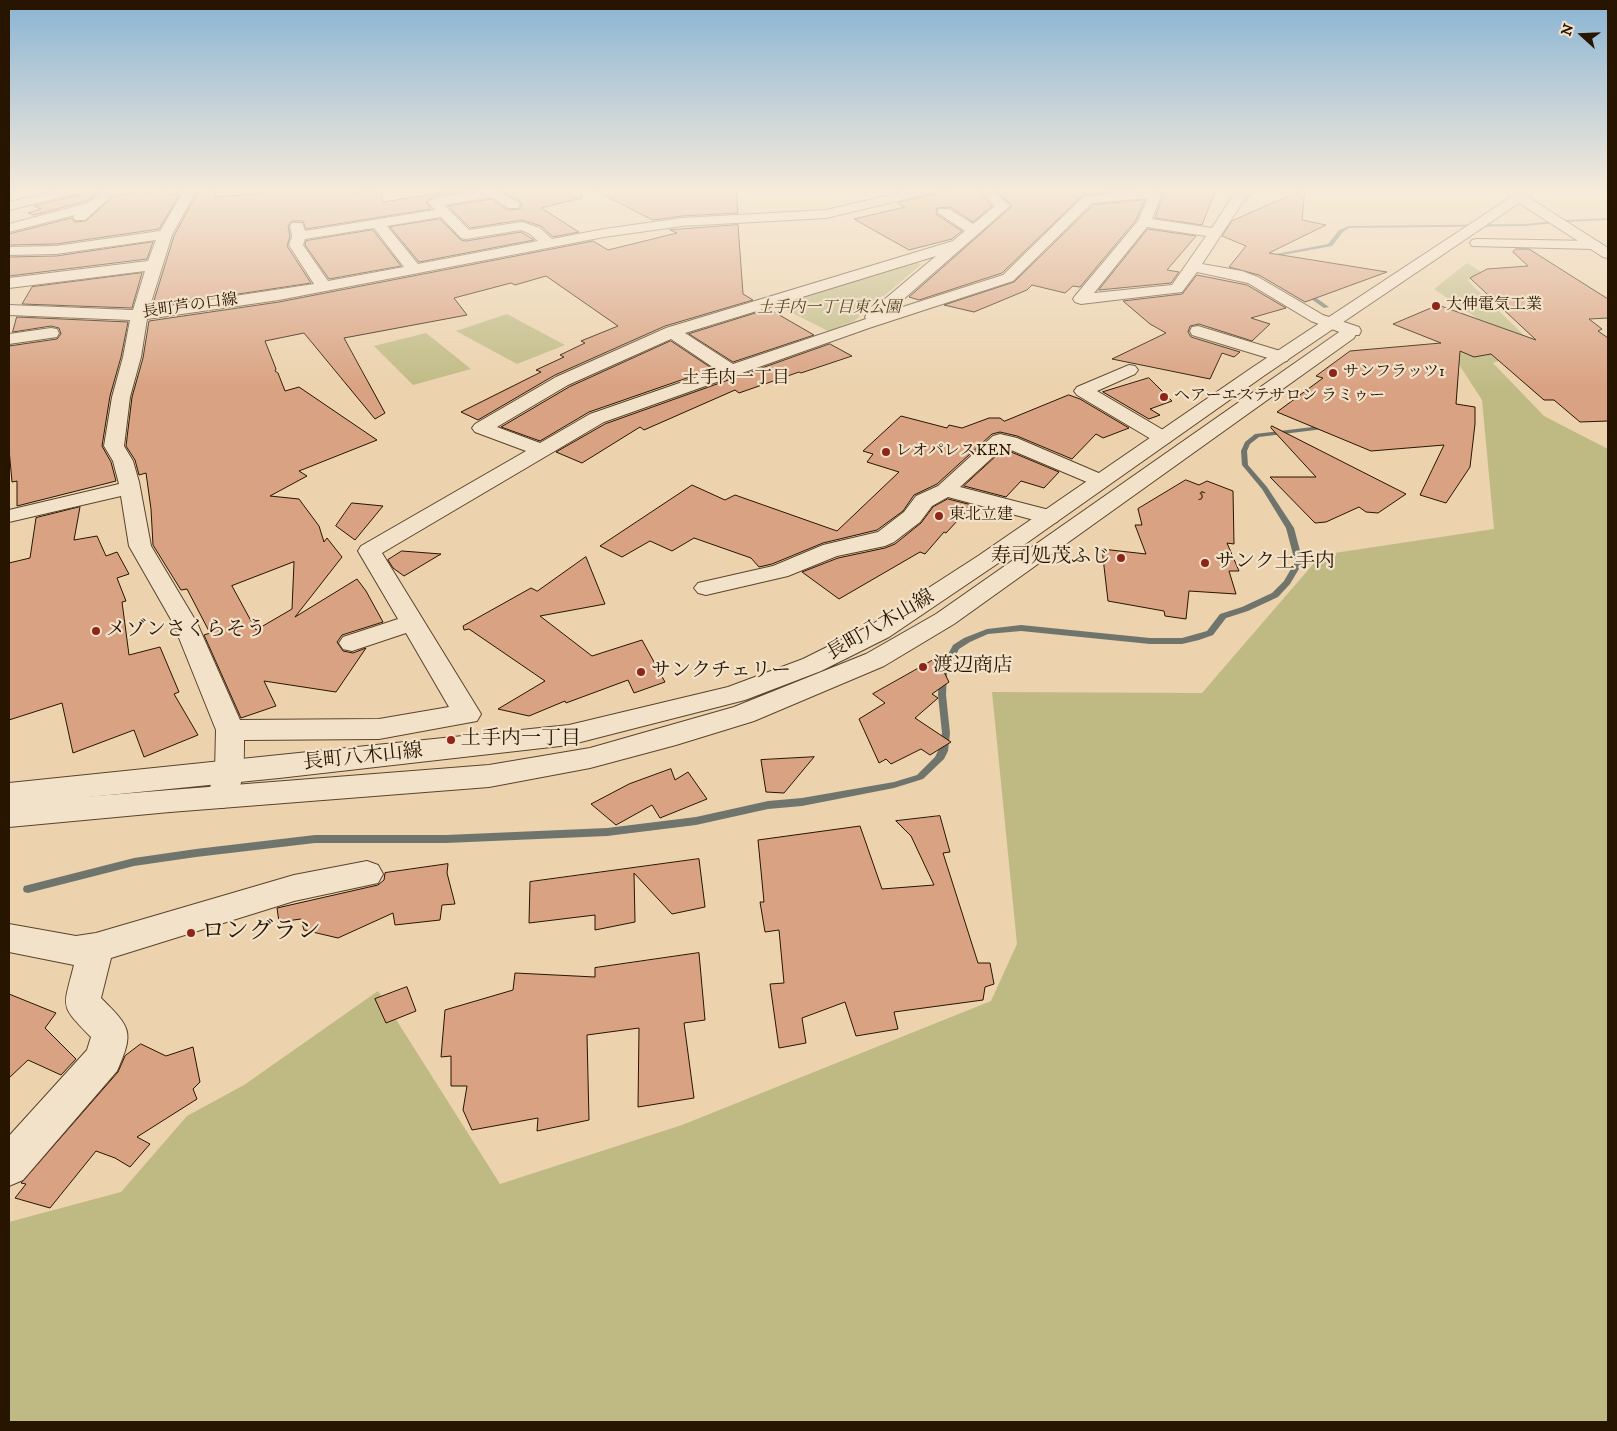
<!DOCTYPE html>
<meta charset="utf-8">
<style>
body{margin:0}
#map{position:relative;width:1617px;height:1431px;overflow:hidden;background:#ecd2ad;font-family:"IM FELL DW Pica",serif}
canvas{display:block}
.frame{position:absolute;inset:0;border:10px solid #281500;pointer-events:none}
.north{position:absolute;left:1557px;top:10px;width:50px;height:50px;-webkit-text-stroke:4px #f3e2ca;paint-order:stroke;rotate:290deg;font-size:14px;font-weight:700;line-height:20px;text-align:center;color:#281500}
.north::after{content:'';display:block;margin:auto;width:18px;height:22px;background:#281500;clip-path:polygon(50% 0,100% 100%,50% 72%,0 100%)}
</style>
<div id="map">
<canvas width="1617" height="1431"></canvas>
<div class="frame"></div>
<div class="north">N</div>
</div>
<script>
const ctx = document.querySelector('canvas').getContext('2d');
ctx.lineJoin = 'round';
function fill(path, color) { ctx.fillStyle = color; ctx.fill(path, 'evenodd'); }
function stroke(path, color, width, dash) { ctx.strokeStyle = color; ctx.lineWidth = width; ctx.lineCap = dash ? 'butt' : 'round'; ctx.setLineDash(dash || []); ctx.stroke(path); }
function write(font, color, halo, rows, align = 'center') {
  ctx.font = font + ' "IM FELL DW Pica","Noto Serif JP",serif'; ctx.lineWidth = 4.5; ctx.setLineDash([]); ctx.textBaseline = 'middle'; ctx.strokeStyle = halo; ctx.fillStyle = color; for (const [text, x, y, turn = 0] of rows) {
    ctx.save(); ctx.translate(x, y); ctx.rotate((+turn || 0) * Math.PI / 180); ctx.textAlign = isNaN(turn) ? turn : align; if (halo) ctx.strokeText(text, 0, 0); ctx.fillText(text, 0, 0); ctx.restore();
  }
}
fill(new Path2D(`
 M913,262L922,264L854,321L828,331L775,304Z
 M1467,263L1486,275L1467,280L1536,347L1493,363L1544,416L1608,449V1422H9V1222L121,1192L187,1116L244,1085L378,991L500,1184L682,1125L991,1001L1017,944L992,692L1202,693L1321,555L1494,529L1482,400L1451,352L1518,346L1434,289Z
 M507,314L565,345L517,364L456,331Z
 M426,333L471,369L413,385L374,346Z`), '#bfba84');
fill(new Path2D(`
 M1608,218V220L1565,222L1525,226L1349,228L1343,232L1332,246L1277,256L1274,258L1275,261L1273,262L1270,258L1276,254L1328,244L1339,230L1348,226L1525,224L1565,220Z
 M1304,292H1308L1329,307L1324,308L1304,294Z
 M1329,425L1331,426V428L1259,437L1250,444L1247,451L1248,465L1267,487L1294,528L1303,562L1290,584L1278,597L1248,611L1226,618L1213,635L1199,640L1182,644H1150L1021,631L988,634L970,642L959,649L947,671L946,695L950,733L948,751L944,759L923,779L894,788L802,806L768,809L696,825L607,836L446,843H315L196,857L134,866L28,893L24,892L23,889L24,886L28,885L134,858L196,849L315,835H446L607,828L696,817L768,801L802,798L894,782L917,775L935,757L938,751L942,733L938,695L939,671L953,645L964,638L987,629L1021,625L1150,638H1182L1207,631L1220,614L1242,607L1272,593L1284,581L1295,562L1286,528L1262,489L1242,465L1241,451L1245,442L1255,434Z`), '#6f756d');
const building = new Path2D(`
 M86,189L101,190L87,201L34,215L28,213L41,209L34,206L82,194Z
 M279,189H348V194L381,190L383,202L465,189H482L434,196L426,202L431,209L306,229L303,221H292L288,226L290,236L287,246L311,283L152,307L174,236L197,193L216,191L215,197L278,192Z
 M498,189H581L582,198L541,208L579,232L553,237L541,226L522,220L470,228L448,206L492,199L507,210L520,209L522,206L520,201Z
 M592,189H736L738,213L682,216L653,220Z
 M947,189H976L992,206L973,222L950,207L937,208L936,214L962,231L952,239L909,250L854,219L905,207L897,203L946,191Z
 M994,189H1139L1083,195L1002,273L919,300L909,297L1011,207V205Z
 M1150,189H1216L1202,225L1155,218L1163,195L1160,191Z
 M1305,189L1302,220L1326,225L1269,253L1387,272L1305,302L1259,275L1229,267L1246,246L1222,236L1232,221Z
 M168,192L166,195L180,194L159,229L56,244L9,245V234L71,218L75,222L86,221L115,195Z
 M1145,200L1136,220L1080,287L1073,286L1065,293L1032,285L1027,290L974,312L944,305L1014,282L1093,205Z
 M440,219L461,240L466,241L521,232L534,240L419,262L390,227Z
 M738,225L743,294L753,300L665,326L555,375L478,420L461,412L541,372L536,370L564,357L560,355L585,343L581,341L618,326L546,276L515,285L511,283L454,298L467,315L344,338L385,413L375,419L304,333L265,341L276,369L275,371L278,373L285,391L299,387L377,440L299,471L307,476L270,496L299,499L319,526L324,542L327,538L342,557L295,617L357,579L366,591L383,622L342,635L337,642L343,651L353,653L366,648L336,692L264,681L276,706L241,718L204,635L210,633L187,589L181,590L153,545L151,509L146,473L139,475L135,460L126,446L132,397L143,358L149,321L279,302L593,241L608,250L677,233L670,230ZM294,562L292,609L256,630L232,586Z
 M1148,229L1196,236L1167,270L1179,272L1171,283L1099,290Z
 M373,230L401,266L329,279L305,245L306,241Z
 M153,242L147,259L9,276V257L56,256Z
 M1516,249H1529L1608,299V318L1589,319L1602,329L1598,331L1608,338V421L1580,422L1554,400H1544L1491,354L1474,357L1460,351L1456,404L1475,407V424L1470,467L1446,503L1420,495L1444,445L1371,451L1277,412L1323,378L1316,376L1350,351L1441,343L1393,324L1438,305L1536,340L1470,278L1487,269L1528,266L1513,252Z
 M142,273L132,308L22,304L32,287Z
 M1197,275L1247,285L1286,308L1251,318L1270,324L1252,341L1199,324L1190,326L1188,332L1191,337L1240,352L1234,357L1222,353L1210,379L1112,359L1166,333L1150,324L1123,301L1182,294Z
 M769,309L814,335L733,362L689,334Z
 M17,317L128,322L121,357L110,396L102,446L111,462L116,481L17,506V481L12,482L9,449V346L57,339L61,334L59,328L51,326L13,332Z
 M671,341L713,369L589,412L540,441L501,427L569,387Z
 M830,344L852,356L801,373L799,372L739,393L735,390L644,430L640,427L582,463L556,452L605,424Z
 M1149,378L1172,401L1150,409L1160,415L1149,419L1103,392Z
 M1069,395L1080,399L1129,428L1103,438L1096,434L1072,459L1017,436L1000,432L992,434L937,484L914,495L903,511L877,530L823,543L772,564L759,567L751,558L694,538L672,551L650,541L622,557L600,546L692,485L725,500L735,495L837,531L899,472L867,462L873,454L863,451L901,416L947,428L949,425L962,428L989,418H1000L1004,421Z
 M1272,426L1406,494L1378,513L1366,512L1359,507L1326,522L1315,523L1270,477H1316L1271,428Z
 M1004,449L1059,472L1044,488L1021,481L1006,497L964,486Z
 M1186,480L1199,485L1207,481L1233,491L1234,544L1227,543L1239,571H1229L1236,594L1189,591L1186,619L1165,616L1164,611L1108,601L1102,549L1146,554L1135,525H1142L1138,509Z
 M948,499L972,505L946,533L944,532L925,554L920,552L839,599L802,572L838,558L885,548L895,544L921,523L933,507Z
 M352,503L383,506L355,540L336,526Z
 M80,507L74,540L97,536L106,556L117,552L129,574L117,578L126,601L122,602L129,655L160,647L179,692L174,694L198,735L144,757L134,730L73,753L62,703L9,720V563L30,558L36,518Z
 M402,551L441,554L404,576L393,568L388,560Z
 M586,557L605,604L540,616L592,656L642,640L665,682L634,693L628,680L566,703L565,701L529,716L498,709L545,681L469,629L464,630L463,626L531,588L537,591Z
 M937,658L949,682L932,694L938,698L915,718L951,742L930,755L921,749L891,764L886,759L879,763L859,719L885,703L873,694Z
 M814,757L784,793L766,792L761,760Z
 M671,769L675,780L688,772L707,799L660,818L652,805L616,825L591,804L629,784Z
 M940,816L950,852L943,853L978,963H990L994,984L985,987L983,1000L894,1012L898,1029L856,1036L845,1002L802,1018L806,1043L779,1048L770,984L784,983L779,930L765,932L760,902H764L758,840L860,826L882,889L934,885L911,836L896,821Z
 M699,859L705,907L672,914L634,873L635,922L595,930V915L529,923L530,882Z
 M448,864L447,873L455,904L442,905L440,920L395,925L393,913L338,938L304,930L301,919L279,922L277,908L378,885L384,880L385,873Z
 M699,953L705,1020L684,1023L694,1098L638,1107L639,1028L587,1035L589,1120L537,1131L538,1118L472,1130L463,1110L467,1086H451V1056L441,1057L445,1010L513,990L515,973L595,977V968Z
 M407,987L416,1011L386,1023L375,999Z
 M9,994L56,1013L45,1028L76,1059L61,1075L28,1060L9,1078Z
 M141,1044L166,1056L193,1047L200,1082L193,1089L197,1099L137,1137L150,1144L130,1167L115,1158L96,1151L50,1208L15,1198L26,1184L21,1183L118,1072L125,1056Z`);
fill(building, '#d9a282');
stroke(building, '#281500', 1);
const minor = new Path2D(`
 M63,189H84L82,192L9,210V202Z
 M105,189H119L85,220H75L73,217L75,215L9,232V224L88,203Z
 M185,189H197L172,235L149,309L314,284L289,245L292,236L290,226L292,223H302L305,231L435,210L428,202L435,198L494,189L518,202L520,205L518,208H508L492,197L444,205L469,230L522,222L540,228L552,239L604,229L682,218L826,210L915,189H937L935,192L826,218L682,226L604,237L279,300L147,319L141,357L130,397L124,446L133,461L139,482L151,546L197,623L240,720L379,719L449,707L406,633L352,651L343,649L339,643L343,637L398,619L358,551L361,546L526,451L475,432L472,428L475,424L556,377L666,328L953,241L965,231L937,212L939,209H949L973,224L995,206L978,189H991L1010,206L890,311L1003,275L1083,197L1146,190L1160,193L1161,196L1152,219L1212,228L1234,194L1243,189H1258L1244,200L1202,264L1242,271L1258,277L1323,315L1359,327L1361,331L1359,335H1347L1311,321L1248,283L1197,272L1182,292L1081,304L1075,302L1073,299L1075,296L1138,221L1148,198L1092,203L1013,281L869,328L604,422L382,553L481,714L477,721L379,739L244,740C244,763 244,784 233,805L222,808L211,805L207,797L215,772L216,730L173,623L129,546L121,496L9,522V510L119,484L113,461L104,446L112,397L123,357L130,320L9,315V305L133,310L145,271L9,288V278L148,261L156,240L56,254L9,255V247L56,246L160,231ZM441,217L461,238L466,239L521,230L530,234L538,241L418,264L387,226ZM1147,227L1206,236L1172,285L1094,293ZM374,228L404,267L328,281L303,245L305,239ZM936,256L867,314L865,317L866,319L733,364L685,333ZM671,339L717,370L590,414L540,443L497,427L568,385Z
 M1477,239L1594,241L1599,242L1601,245L1599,248L1594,249L1472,246L1470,243L1472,240Z
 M1198,326L1287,353L1290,357L1287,361L1281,362L1192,335L1190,331L1192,327Z
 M51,328L57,329L59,333L57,337L9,344V334Z
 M1129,365L1135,366L1138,370L1135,374L1097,391L1170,434L1173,438L1170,442L1163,444L1156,442L1077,395L1074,391L1077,387Z
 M1000,434L1017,438L1108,477L1111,481L1108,485L1101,487L1094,485L1004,447L960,487L1057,512L1060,517L1057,522L1049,524L948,497L932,506L920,522L894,542L885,546L837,556L788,576L706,595L698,593L694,588L698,583L773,566L823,545L878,532L904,512L916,496L938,486L993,436Z
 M170,790L181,793L185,801L181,809L170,812L9,827V803Z
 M367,861L378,865L383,874L378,883L294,901L111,958L101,998C130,1027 135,1031 117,1071L23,1180L9,1186V1136L87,1050L91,1037C59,1004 63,1009 74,965L9,952V924L76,936L96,933L294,875Z`);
const tertiary = new Path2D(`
 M1501,189H1516L1519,191L1523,189H1537L1528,197L1608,248V258L1603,257L1519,203L1265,375L994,566L889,637L821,671L745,700L569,745L279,778L9,805V783L569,725L728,687L803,659L871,625L978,556L1253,367L1511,197Z
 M1348,329L1354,330L1356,334L1354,338L954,624L884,666L754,721L676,745L590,768L489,787L170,812L159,809L155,801L159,793L170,790L489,765L590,748L734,707L866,654L936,614L1342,330Z`);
stroke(minor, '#59442b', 2);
stroke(tertiary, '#59442b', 2);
fill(minor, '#f3e2ca');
fill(tertiary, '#f3e2ca');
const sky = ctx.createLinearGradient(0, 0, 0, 389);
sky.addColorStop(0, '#8ab4d4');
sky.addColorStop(0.49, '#f6ebda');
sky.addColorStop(1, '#f6ebda00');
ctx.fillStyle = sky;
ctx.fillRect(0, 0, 1617, 389);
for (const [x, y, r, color] of [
 [1436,306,5,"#8f2418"],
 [1333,373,5,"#8f2418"],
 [1164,397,5,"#8f2418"],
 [886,452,5,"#8f2418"],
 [939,516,5,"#8f2418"],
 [1121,558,5,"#8f2418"],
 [1205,563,5,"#8f2418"],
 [96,631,5,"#8f2418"],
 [923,667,5,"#8f2418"],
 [641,672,5,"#8f2418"],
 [451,740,5,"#8f2418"],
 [191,933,5,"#8f2418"]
]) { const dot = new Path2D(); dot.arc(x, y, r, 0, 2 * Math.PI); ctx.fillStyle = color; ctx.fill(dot); stroke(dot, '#f3e2ca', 2); }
write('15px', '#543820', null, [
 ["5",1202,495]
]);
write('16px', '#281500', '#f3e2ca', [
 ["大伸電気工業",1446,306],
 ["サンフラッツ1",1343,373],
 ["ヘアーエステサロン ラミゥー",1174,397],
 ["レオパレスKEN",896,452],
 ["東北立建",949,516]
], 'left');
write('16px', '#281500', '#f3e2ca', [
 ["長町芦の口線",190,307,-8]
]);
write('italic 16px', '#554728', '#f3e2ca', [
 ["土手内一丁目東公園",829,309]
]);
write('18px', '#281500', '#f3e2ca', [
 ["土手内一丁目",736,379]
]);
write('20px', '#281500', '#f3e2ca', [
 ["寿司処茂ふじ",1111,558,"right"],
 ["サンク土手内",1215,563],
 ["メゾンさくらそう",106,631],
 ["渡辺商店",933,667],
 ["サンクチェリー",651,672],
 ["土手内一丁目",461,740]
], 'left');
write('20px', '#281500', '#f3e2ca', [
 ["長町八木山線",881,626,-30],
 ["長町八木山線",363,758,-6]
]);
write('24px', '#281500', '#f3e2ca', [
 ["ロングラン",201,933]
], 'left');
</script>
